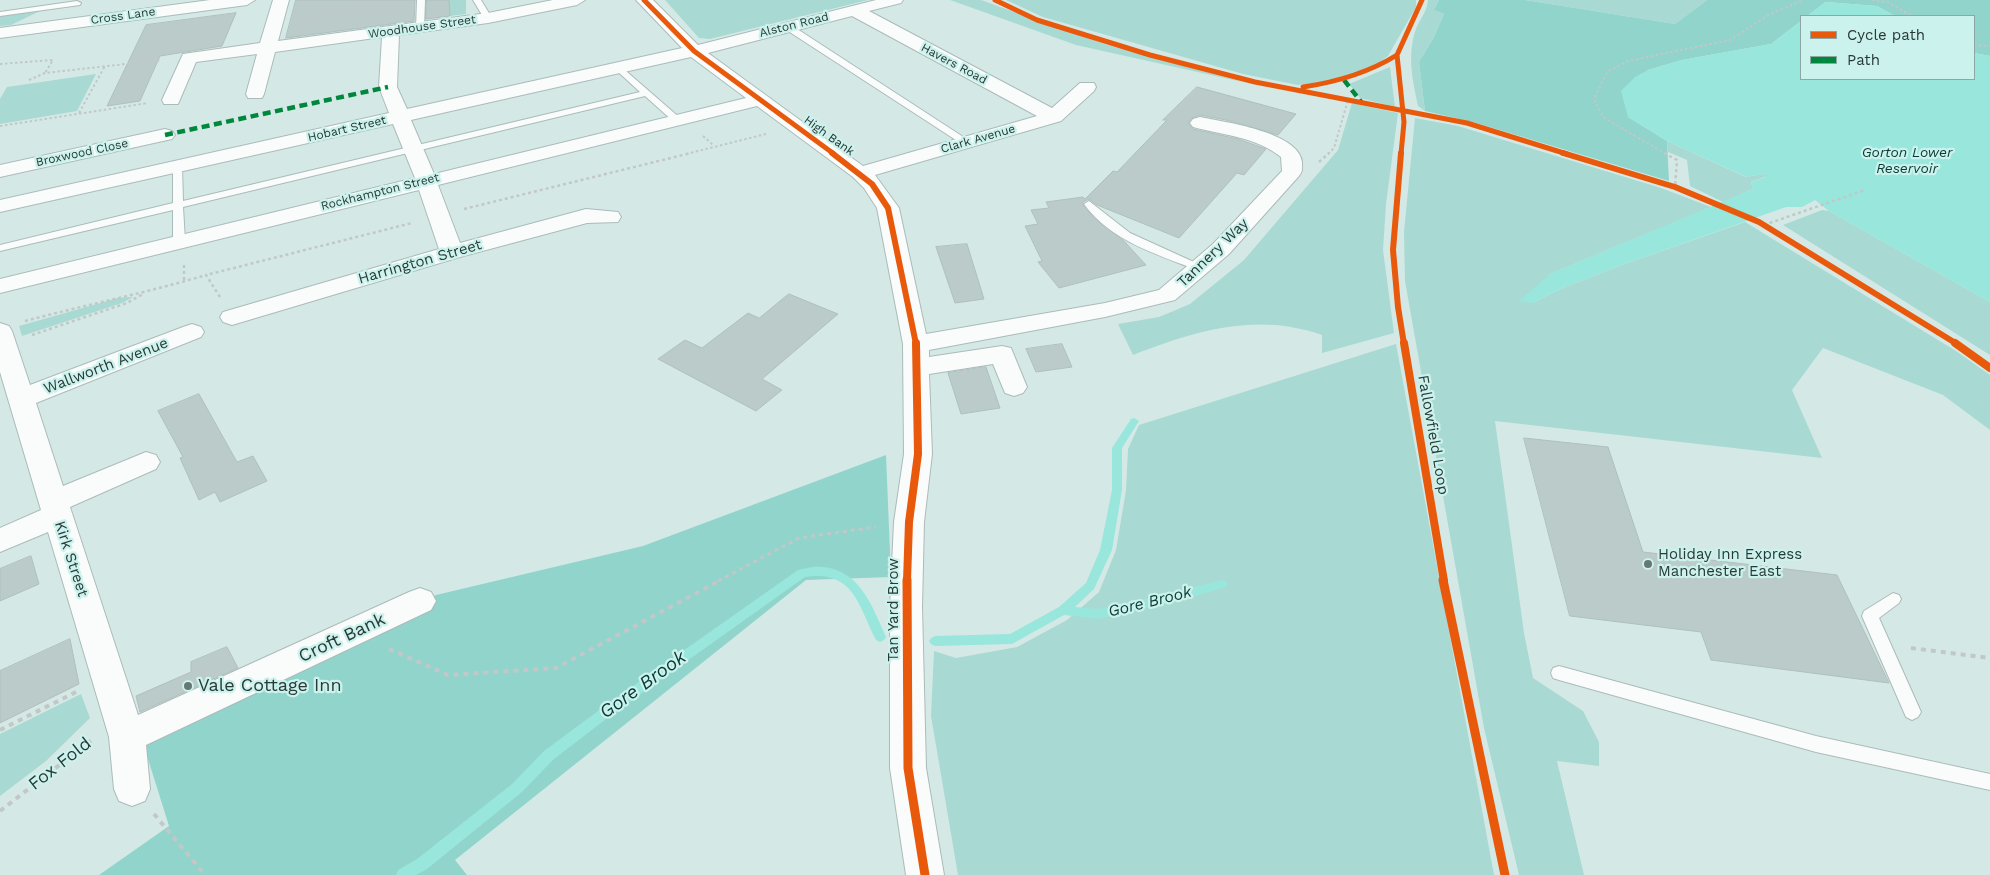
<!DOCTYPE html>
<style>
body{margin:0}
#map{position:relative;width:1990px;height:875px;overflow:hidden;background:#d4e9e6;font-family:"Work Sans",sans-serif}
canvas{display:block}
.legend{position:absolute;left:1800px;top:15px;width:175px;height:65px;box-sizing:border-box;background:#cbf2ec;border:1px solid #8ba8a4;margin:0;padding:6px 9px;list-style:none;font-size:15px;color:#2a3937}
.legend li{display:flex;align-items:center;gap:10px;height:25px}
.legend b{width:25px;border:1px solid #8ba8a4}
</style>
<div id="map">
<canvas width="1990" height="875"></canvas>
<ul class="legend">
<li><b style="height:6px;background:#e8590c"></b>Cycle path</li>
<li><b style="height:6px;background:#00873e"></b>Path</li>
</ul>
</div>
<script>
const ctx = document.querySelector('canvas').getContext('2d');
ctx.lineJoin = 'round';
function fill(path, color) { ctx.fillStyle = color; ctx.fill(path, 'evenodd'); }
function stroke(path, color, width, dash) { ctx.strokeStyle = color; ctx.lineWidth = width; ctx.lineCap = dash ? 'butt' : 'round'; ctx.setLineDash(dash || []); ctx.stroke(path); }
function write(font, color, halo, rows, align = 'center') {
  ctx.font = font + ' "Work Sans",sans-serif'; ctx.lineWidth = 4.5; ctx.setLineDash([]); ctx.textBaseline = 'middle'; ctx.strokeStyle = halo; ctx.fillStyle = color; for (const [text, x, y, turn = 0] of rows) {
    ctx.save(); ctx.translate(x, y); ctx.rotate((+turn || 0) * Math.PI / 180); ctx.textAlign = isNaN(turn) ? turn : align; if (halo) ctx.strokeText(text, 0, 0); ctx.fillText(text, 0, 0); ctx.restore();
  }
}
fill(new Path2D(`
 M445,0H466V14L425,19L424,7L444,5Z
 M665,0H868L710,39L699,38Z
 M950,0H981L1104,44L1247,83L1076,45Z
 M1006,0H1416V7L1388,56L1372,68L1335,80L1298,85L1243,74L1043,17Z
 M1428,0H1439L1434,10L1444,14L1434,37L1419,62L1425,111L1418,106C1413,81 1407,58 1415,32C1418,21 1427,13 1428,0Z
 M1525,0H1707L1675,24Z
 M42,10L11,25L0,26V16Z
 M1390,67L1395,107L1360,98L1349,84Z
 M96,74L77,111L0,124V99L7,87Z
 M1352,103L1398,113L1386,204L1383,250L1394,333L1322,353V335C1255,312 1196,331 1133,355L1118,324L1159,317L1190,304L1244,260L1338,150Z
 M1415,118L1458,126L1661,188L1711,207L1550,274L1533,303L1560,289L1619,266L1745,222L1956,351L1990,375V430L1943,395L1823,348L1792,390L1822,458L1495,421L1524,633L1533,678L1583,711L1599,742V766L1557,761L1584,875H1519L1484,728L1405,281L1404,232Z
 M1667,141L1746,177L1763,174L1767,176L1751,182L1753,189L1723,202L1690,186L1687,160L1668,152Z
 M1822,210L1829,211L1990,302V355L1783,225Z
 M133,297L122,303L22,336L19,326L118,298Z
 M1396,344L1494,875H958L931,716L934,651L956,658L1017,647L1067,620L1099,592L1116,550L1126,490L1128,449L1139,425Z
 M81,694L90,718L46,761L0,796V734Z`), '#a9d9d3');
fill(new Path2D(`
 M1439,0H1525L1675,24L1707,0H1990V56L1974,53V16H1895L1877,6L1826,2L1807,16H1801V21L1771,44L1682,60L1648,70L1628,117L1667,141L1669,181L1473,122L1425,111L1419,62L1434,37L1444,14L1434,10Z
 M886,455L891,577L806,580L455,860L467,875H99L169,826L143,743L436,595L643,546Z`), '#91d4cc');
fill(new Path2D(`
 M1825,2L1877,6L1895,16H1807Z
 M1801,21V79H1974V53L1990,56V302L1829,211L1815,200L1802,207H1786L1619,266L1560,289L1533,303L1519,301L1550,274L1753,189L1751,182L1766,177L1763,174L1747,177L1667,141L1628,117L1621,91L1635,77L1648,70L1682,60L1771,44Z`), '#98e6dc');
fill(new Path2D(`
 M1134,418L1139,421L1122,448V490L1112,550L1094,589L1075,607L1098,609L1167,594L1222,580L1226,581L1228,584L1226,587L1167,604L1098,619L1064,615L1012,644L935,646L931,644L929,641L931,638L935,636L1010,634L1059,607L1086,583L1100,550L1112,490V448L1131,419Z
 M812,567C857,563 871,603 886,637L884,640L880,642L876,640C858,605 854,570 805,577L614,713L554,759L522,792L427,869L416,875H396L398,870L417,859L512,784L544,751L606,705L798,570Z`), '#98e6dc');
const building = new Path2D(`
 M296,0H415L414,21L286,38Z
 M427,0H449L450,16L426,19Z
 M236,13L222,46L160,56L140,101L107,106L146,25Z
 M1197,87L1296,114L1278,135L1226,120L1200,115L1192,118L1188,123L1193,129L1238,139L1266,149L1244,175L1237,173L1179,238L1097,205L1089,199L1083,202V205L1094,218L1123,240L1146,265L1059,288L1038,262L1042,261L1025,226L1038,224L1031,210L1049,208L1046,202L1083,197L1085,199L1113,171L1117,172L1167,120H1163Z
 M967,244L984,299L955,303L936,247Z
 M789,294L838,314L762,379L782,390L756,411L658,359L685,340L702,348L748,313L759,318Z
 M1062,344L1072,367L1036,372L1026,349Z
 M986,367L1000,408L961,414L948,373Z
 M199,394L237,462L253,456L267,481L220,502L215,492L199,500L180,458L183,457L158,411Z
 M1524,438L1608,447L1643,552L1837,575L1889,683L1711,660L1701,632L1570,616Z
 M31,556L39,584L0,601V569Z
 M70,639L79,684L0,723V671Z
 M227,647L238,668L140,712L136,696L191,672V662Z`);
fill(building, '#bbcbc9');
stroke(building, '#afbfbd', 1);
const lane = new Path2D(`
 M417,0H425L424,28L420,31L416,28Z
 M473,0H481L492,18L491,20H485Z
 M77,1L81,3L80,5L0,16V12Z
 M785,25H791L971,142L962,144L785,29Z
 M619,65L680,118V122H674L645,96L183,207L185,241L179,244L173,241V210L0,251V245L173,203V165L177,164L182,167L183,201L640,92L616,70V66Z
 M1089,201L1130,233L1207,268L1205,270H1197C1156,254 1111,241 1084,204Z
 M1893,593L1899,595L1901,599L1899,603L1879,618L1921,712L1918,717L1912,720L1906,717L1862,616L1864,611Z
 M1559,666L1816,736L1990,774V790L1816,752L1559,680L1553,678L1551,673L1553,668Z`);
const street = new Path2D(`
 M210,0H255L247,5L0,38V28Z
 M273,0H289L278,41L488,13L553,0H585L577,5L488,23L399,35L397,87L407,109L682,48L636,0H653L698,45L876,0H903L901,3L869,11L1052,108L1080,83H1094L1096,87L1094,91L1061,121L875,175L899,208L926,334L1105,303L1159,290L1213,244L1282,171L1281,157C1256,137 1223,135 1193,127L1190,123L1193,119L1200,117C1224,122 1299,132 1302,162C1302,168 1303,171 1299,176L1229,254L1175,300L1105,317L929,350V357L1002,346L1011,348L1027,387L1023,393L1014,396L1005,393L993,364L929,374L932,454L924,522L922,607L926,768L944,875H906L890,768V607L894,522L904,454L903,344L877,208L864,188L853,177L757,106L438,185L460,243L586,209L618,212L621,217L618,222L587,223L460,257L232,325L223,322L220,317L223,312L439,249L419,190L0,293V279L415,178L393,124L0,212V200L389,113L379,87L382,37L275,52L264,94L262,98H248L246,94L257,54L196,62L178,104H164L162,100L183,54L260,43ZM852,16L1037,116L863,166L708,53ZM691,57L746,98L434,174L411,120Z
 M165,129L172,131L175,135L172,139L0,177V165Z
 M0,323L9,326L12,331L30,385L183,327L192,324L201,327L204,332L201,337L36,403L63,486L146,452L156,455L160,462L156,469L70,507L138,715L409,592L420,588L431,592L436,601L431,610L146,745L150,789L145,801L132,806L119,801L114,789L109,737L48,532L0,552V528L41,510L0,372Z`);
stroke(lane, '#abbbb9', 2);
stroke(street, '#abbbb9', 2);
stroke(new Path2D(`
 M1872,0L1888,2L1911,16
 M302,18L400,5
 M1974,45L1990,46
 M0,64L53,60L45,73
 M29,80L45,73L161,60
 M79,113L105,66
 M0,126L148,103
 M703,136L713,145
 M686,154L766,134
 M1328,154L1334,148L1348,100
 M1666,154L1603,117L1594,99L1607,72L1628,61L1730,40L1770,14L1804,0`), '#c1c8c7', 2, [2.5, 2.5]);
stroke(new Path2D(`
 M1664,153L1677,160L1675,187
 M1319,162L1329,153
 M464,209L691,153
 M1764,225L1865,190
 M184,265V282
 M220,297L206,275L412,223
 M25,321C85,305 146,293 206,275
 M32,335L127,303L143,294`), '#c1c8c7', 2.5, [3, 3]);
stroke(new Path2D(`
 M718,581L799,538L876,527`), '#c1c8c7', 3, [4, 4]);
stroke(new Path2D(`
 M1911,648L1990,658
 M389,649L448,675L556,668L721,580
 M0,730L78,691
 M0,811L93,739
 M154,814L205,875`), '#c1c8c7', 4, [5, 5]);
fill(lane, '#f9fcfb');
fill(street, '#f9fcfb');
stroke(new Path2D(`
 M1344,80L1362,103
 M165,135L388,87`), '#00873e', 4.5, [8, 4.5]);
stroke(new Path2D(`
 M644,0L694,51L834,154
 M995,0L1037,20L1150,55L1255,82L1467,123L1567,154
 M1303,87C1337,82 1368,73 1397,55
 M1401,154L1404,122L1397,55L1422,0`), '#e8590c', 5);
stroke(new Path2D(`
 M832,153L872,184L888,208L916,344
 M1401,153L1393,250L1398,307L1404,344
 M1563,153L1675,187L1759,222L1957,344`), '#e8590c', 6);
stroke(new Path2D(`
 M1404,343L1444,581
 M1955,343L1990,368
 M907,581L909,522L918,454L916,343`), '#e8590c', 8);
stroke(new Path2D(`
 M907,580L908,768L925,875
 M1443,580L1505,875`), '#e8590c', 9);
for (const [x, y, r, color] of [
 [1648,564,5,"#667774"],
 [188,686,5,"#667774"]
]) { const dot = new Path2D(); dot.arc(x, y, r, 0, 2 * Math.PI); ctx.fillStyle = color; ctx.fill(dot); stroke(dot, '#cbf2ec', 2); }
write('12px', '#2a3937', '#cbf2ec', [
 ["Cross Lane",123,16,-8],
 ["Alston Road",794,25,-14],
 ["Woodhouse Street",422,27,-8],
 ["Havers Road",954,64,28],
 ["Hobart Street",347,129,-13],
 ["High Bank",829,136,36],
 ["Clark Avenue",978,139,-16],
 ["Broxwood Close",82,153,-12],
 ["Rockhampton Street",380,192,-14]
]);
write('italic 14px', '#093b36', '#cbf2ec', [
 ["Gorton Lower",1907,153],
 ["Reservoir",1907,169]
]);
write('15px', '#2a3937', '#cbf2ec', [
 ["Tannery Way",1213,253,-44],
 ["Harrington Street",420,262,-16],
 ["Wallworth Avenue",106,366,-21],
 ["Fallowfield Loop",1433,435,80],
 ["Kirk Street",71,559,72],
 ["Tan Yard Brow",894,610,-90]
]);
write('15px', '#2a3937', '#cbf2ec', [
 ["Holiday Inn Express",1658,555],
 ["Manchester East",1658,572]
], 'left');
write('italic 16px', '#093b36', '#cbf2ec', [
 ["Gore Brook",1150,602,-14]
]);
write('18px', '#2a3937', '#cbf2ec', [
 ["Croft Bank",342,638,-25],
 ["Fox Fold",60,764,-38]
]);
write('18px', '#2a3937', '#cbf2ec', [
 ["Vale Cottage Inn",198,686]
], 'left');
write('italic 19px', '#093b36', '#cbf2ec', [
 ["Gore Brook",643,685,-36]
]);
</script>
